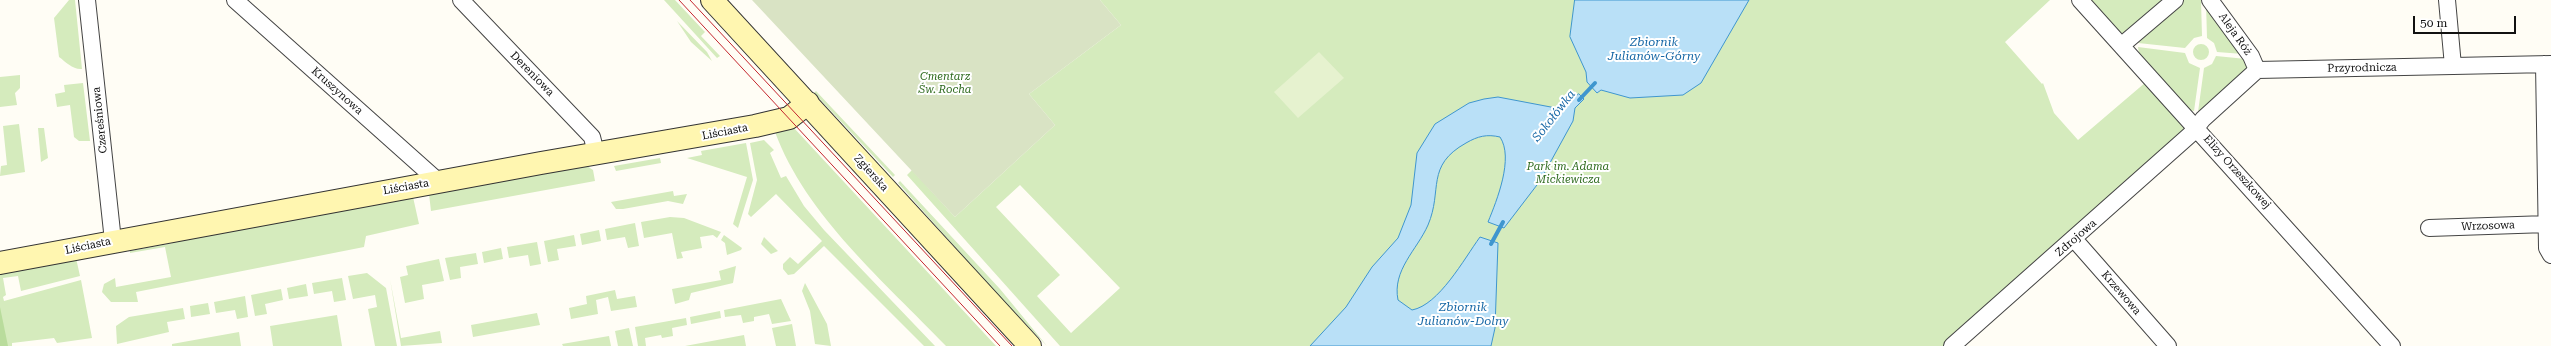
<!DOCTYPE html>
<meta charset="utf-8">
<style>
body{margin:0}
#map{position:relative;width:2551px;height:346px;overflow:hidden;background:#fffdf5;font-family:"Roboto Serif",serif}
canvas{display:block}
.scale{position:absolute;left:2413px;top:16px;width:103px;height:18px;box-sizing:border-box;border:2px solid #111;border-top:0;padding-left:5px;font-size:12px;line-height:14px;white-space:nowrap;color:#111;-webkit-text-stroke:3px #fff;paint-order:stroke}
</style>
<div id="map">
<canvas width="2551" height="346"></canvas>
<div class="scale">50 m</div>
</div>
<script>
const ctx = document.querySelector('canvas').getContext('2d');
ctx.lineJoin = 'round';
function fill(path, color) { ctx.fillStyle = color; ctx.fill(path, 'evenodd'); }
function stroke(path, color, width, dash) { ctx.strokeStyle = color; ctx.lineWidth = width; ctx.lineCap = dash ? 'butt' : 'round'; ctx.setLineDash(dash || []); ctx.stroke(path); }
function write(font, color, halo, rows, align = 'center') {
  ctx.font = font + ' "Roboto Serif",serif'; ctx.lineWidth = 4; ctx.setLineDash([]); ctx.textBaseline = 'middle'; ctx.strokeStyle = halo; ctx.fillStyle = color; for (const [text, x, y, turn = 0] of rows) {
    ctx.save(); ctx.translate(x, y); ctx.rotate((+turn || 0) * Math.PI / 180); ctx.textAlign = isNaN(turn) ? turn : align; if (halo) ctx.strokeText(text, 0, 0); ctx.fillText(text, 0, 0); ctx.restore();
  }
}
fill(new Path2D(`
 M69,0H75L82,69C73,70 66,62 59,57L54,18Z
 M664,0H675L705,32L701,36L720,56L717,58Z
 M1100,0H2050L2005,42L2042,84L2043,83L2054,113L2078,140L2146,82L2187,129L1944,346H1060L907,175L912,170L955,217L1055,125L1029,94L1121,25ZM1020,185L1120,288L1071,333L1037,296L1060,275L996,207Z
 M2084,0H2167L2125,33H2119Z
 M2183,0H2201L2202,36L2194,38L2185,48L2138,43Z
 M2206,2L2243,54L2217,52L2214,43L2207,38Z
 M677,21L707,52L712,61L691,42Z
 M2193 52a8 8 0 1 1 16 0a8 8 0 1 1-16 0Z
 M2138,47L2185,53L2189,63L2200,68L2194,111L2189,110L2139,54Z
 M2216,56L2246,59L2247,69L2198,112L2204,68L2212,64Z
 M20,75V88L15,93L17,105L0,107V77Z
 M83,83L90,141H79L74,137L70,105L57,107L55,94L65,92L64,85Z
 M816,91L895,175L893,177L814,93Z
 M19,124L25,172L0,176L1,166L7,165L3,126Z
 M38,128H44L48,158L41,162Z
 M794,128L996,346H946C885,282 806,216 775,132Z
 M764,140L774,150L770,153L781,178L786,176L804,206L824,230L935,346H924L824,246L794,274L788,275L783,269V264L790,257L798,264L822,241L776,194L751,217L748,214L757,180L750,143Z
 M746,143L753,180L738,228L733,224L747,177L687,158L702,155L701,151Z
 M660,158L661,163L616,171L614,166Z
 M584,164L593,170L595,181L431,211L429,194Z
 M900,181L1000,289L1047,346L995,292L898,183Z
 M673,191L674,196L687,194L683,204L668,201L623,209H616L611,202Z
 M413,197L419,224L366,236L364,247L136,292L138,302H111L102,292L104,284L115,278L116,287L171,277L165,247L130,253V251L173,243L172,237Z
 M670,217L684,218L721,232L717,238L713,235L700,237L702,248L681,252L683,258L677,259L672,233L644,238L641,222Z
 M635,223L639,246L628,248L625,237L607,240L605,229Z
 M599,230L601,241L582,245L580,234Z
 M574,235L576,246L557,249L559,260L548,262L544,241Z
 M724,235L742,248L741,250L727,255L725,243L721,240Z
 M764,237L778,251L771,254L761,244Z
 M537,242L541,264L530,266L528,255L509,258L507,247Z
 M501,248L503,259L484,263L482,252Z
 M476,253L478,264L460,267L461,278L450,280L445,258Z
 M76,258L80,276L21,291L18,276L3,278L6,295L3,297L4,301L81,280L92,338L57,343L54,338L12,343V346H0V272Z
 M439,259L444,281L422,285L424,299L405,303L400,277L408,275L406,266Z
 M736,266L733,283L691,293L689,300L675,304L672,289L721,280L719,271Z
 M367,273L386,288L397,346H375L368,309L377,307L375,295L353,299L348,276Z
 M342,278L346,300L334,302L332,291L314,294L312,283Z
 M390,279L401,338L440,331L442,343L401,346Z
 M805,283L827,324L831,346L815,344L810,311L802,291Z
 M306,284L308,296L289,299L287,288Z
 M281,289L283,300L265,304L267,314L255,316L251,295Z
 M615,290L617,299L635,296L637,307L611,311L608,297L596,300L598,314L571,319L569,308L587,304L586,296Z
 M245,296L248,317L237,319L235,310L216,313L214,302Z
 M781,299L791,321L772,324L769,314L754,317V321L743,323L741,315L725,317L724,310Z
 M208,303L210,314L191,317L190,306Z
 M183,308L185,319L167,322L169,332L117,344L116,326L129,317Z
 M720,311L721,318L691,324L690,317Z
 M537,313L540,325L473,337L471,325Z
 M337,315L342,346H273L270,326Z
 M686,318L687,325L672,328L673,336L662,338L661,335L645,338L646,346H638L635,327Z
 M792,324L796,346H776L772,328Z
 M629,328L633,346H618L615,331Z
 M239,332L241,346H172V344Z
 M744,335L746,346H685Z
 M609,336L611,346H563L562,344Z`), '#d5ebbd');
fill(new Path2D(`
 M0,307L8,346H0Z`), '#b9dc9c');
fill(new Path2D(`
 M752,0H1100L1121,25L1029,94L1055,125L955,217Z`), '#d9e3c4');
fill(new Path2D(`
 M1319,52L1344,78L1298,118L1274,92Z`), '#e6f2cf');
const water = new Path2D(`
 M1575,0H1749L1701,83L1683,95L1630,98L1601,90L1597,93L1587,82L1586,72L1570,37Z
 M1579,94L1584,99L1575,108L1573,121L1540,181L1504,228L1488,222C1497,200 1514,158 1500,137C1487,134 1478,136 1466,143C1425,166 1443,190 1428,225C1417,250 1392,270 1398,300L1412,310C1439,305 1464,259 1480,237L1498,243L1495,328L1491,346H1310L1346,307L1372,267L1398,238L1411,205L1417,153L1435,124L1469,103L1484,99L1498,97L1556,108L1564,105Z`);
fill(water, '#b9e0f7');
stroke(water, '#3f96cf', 1);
stroke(new Path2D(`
 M1579,100L1595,83
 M1491,244L1503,222`), '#3f96cf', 4);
const street = new Path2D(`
 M87,0L113,241
 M235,0L439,182
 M461,0L592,137L596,153
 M2080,0L2392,346
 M2210,0L2251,56L2257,70
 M2447,0L2453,66
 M2122,45L2175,0
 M2544,64L2547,248L2551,255
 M2429,228L2547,224
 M2074,239L2168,346
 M1952,346L2192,133L2203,119L2257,70L2551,64`);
const secondary = new Path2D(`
 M712,0L1030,346
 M0,263L541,163L755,126L789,118L808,103`);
stroke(street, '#444', 18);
stroke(secondary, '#333', 24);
stroke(street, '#fff', 16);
stroke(secondary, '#fff6b0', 22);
stroke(new Path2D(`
 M679,0L1000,346
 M690,0L1012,346`), '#c4262e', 1);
write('11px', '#111', '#fff', [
 ["Aleja Róż",2235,34,55],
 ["Przyrodnicza",2362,68,-1],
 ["Dereniowa",532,74,46],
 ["Kruszynowa",337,91,42],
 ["Czereśniowa",100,120,-96],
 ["Liściasta",725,132,-11],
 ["Elizy Orzeszkowej",2237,172,48],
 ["Zgierska",871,173,48],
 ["Liściasta",406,187,-10],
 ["Wrzosowa",2488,226,-2],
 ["Zdrojowa",2076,238,-41],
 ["Liściasta",88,246,-12],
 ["Krzewowa",2121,293,49]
]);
write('italic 11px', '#2f6b1f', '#fff', [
 ["Cmentarz",945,77],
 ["Św. Rocha",945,90],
 ["Park im. Adama",1568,167],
 ["Mickiewicza",1568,180]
]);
write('italic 12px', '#1768a6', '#fff', [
 ["Zbiornik",1654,42],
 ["Julianów-Górny",1654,56],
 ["Sokołówka",1554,116,-52],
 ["Zbiornik",1463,307],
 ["Julianów-Dolny",1463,321]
]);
</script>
